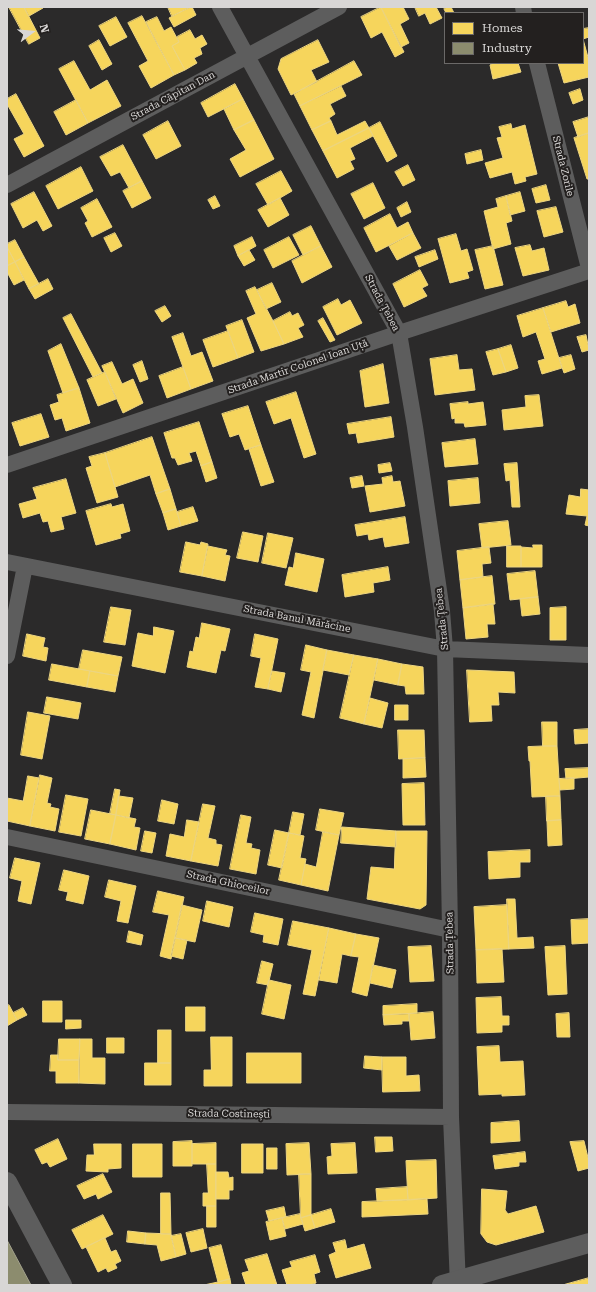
<!DOCTYPE html>
<meta charset="utf-8">
<style>
body{margin:0}
#map{position:relative;width:596px;height:1292px;overflow:hidden;background:#2b2a2a;font-family:"Roboto Serif",serif}
canvas{display:block}
.frame{position:absolute;inset:0;border:8px solid #d8d6d5;pointer-events:none}
.legend{position:absolute;left:444px;top:12px;width:140px;height:52px;box-sizing:border-box;background:#23201f;border:1px solid #6b6968;margin:0;padding:5px 7px;list-style:none;font-size:12px;color:#d8d6d5}
.legend li{display:flex;align-items:center;gap:8px;height:20px}
.legend b{width:20px;border:1px solid #6b6968}
.north{position:absolute;left:12px;top:12px;width:40px;height:40px;-webkit-text-stroke:3px #23201f;paint-order:stroke;rotate:74deg;font-size:11px;font-weight:700;line-height:16px;text-align:center;color:#d8d6d5}
.north::after{content:'';display:block;margin:auto;width:14px;height:18px;background:#d8d6d5;clip-path:polygon(50% 0,100% 100%,50% 72%,0 100%)}
</style>
<div id="map">
<canvas width="596" height="1292"></canvas>
<div class="frame"></div>
<ul class="legend">
<li><b style="height:11px;background:#f6d55c"></b>Homes</li>
<li><b style="height:11px;background:#8c8c6e"></b>Industry</li>
</ul>
<div class="north">N</div>
</div>
<script>
const ctx = document.querySelector('canvas').getContext('2d');
ctx.lineJoin = 'round';
function fill(path, color) { ctx.fillStyle = color; ctx.fill(path, 'evenodd'); }
function stroke(path, color, width, dash) { ctx.strokeStyle = color; ctx.lineWidth = width; ctx.lineCap = dash ? 'butt' : 'round'; ctx.setLineDash(dash || []); ctx.stroke(path); }
function write(font, color, halo, rows, align = 'center') {
  ctx.font = font + ' "Roboto Serif",serif'; ctx.lineWidth = 4; ctx.setLineDash([]); ctx.textBaseline = 'middle'; ctx.strokeStyle = halo; ctx.fillStyle = color; for (const [text, x, y, turn = 0] of rows) {
    ctx.save(); ctx.translate(x, y); ctx.rotate((+turn || 0) * Math.PI / 180); ctx.textAlign = isNaN(turn) ? turn : align; if (halo) ctx.strokeText(text, 0, 0); ctx.fillText(text, 0, 0); ctx.restore();
  }
}
const homes = new Path2D(`
 M9,7H24L40,38L29,44Z
 M24,7H43V8L29,16Z
 M168,7H189V8L172,16Z
 M192,7L196,15L174,27L169,18L190,7Z
 M381,7H403L409,19L400,24L409,43L401,47Z
 M381,7L404,52L395,57L382,32L371,38L361,17Z
 M415,7H436L442,18L430,24L425,13L419,16Z
 M447,7H451L454,13H446L444,9Z
 M142,16L174,75L151,88L139,66L148,61L128,23Z
 M116,17L127,37L110,46L99,26Z
 M157,17L164,31L171,27L179,42L172,46L185,70L174,75L146,22Z
 M589,28V37L583,39V29Z
 M190,30L195,39L202,35L207,44L200,48L202,54L194,58L197,63L185,70L172,46L179,42L177,37Z
 M583,39L589,61V77L564,83L558,63H583Z
 M99,40L112,64L102,70L89,46Z
 M318,40L329,62L311,70L317,82L291,95L278,69L281,59Z
 M74,61L90,90L107,80L121,106L88,123L59,69Z
 M354,61L362,75L300,106L294,94Z
 M492,63H518L521,72L493,79L490,65L492,64Z
 M235,84L243,99L208,117L201,103Z
 M341,86L346,96L330,104L335,114L329,118L331,121L312,130L300,106Z
 M580,89L583,100L573,104L569,93Z
 M16,94L44,146L24,157L14,139L24,134L7,104V99Z
 M243,99L254,120L234,130L224,109Z
 M76,100L88,123L66,135L54,112Z
 M589,117V133L578,137L573,122Z
 M254,120L274,159L240,177L230,159L246,150L234,130Z
 M168,121L181,146L156,159L143,135Z
 M331,121L337,135L365,121L369,128L323,151L312,130Z
 M380,122L397,156L387,162L369,128Z
 M511,124L512,129L525,125L537,174L525,177L526,181L515,184L512,172L490,178L485,163L503,158L497,138L502,137L499,127Z
 M369,128L373,136L350,148L355,159L350,161L354,169L337,178L323,151Z
 M589,133V179H587L574,138Z
 M123,145L142,181L129,188L120,172L111,176L100,157Z
 M481,150L483,160L467,164L465,154Z
 M408,165L415,180L403,186L395,172Z
 M81,167L93,191L58,209L46,186Z
 M281,171L292,191L268,205L256,184Z
 M142,181L151,198L132,208L123,191Z
 M373,183L385,208L364,219L351,194Z
 M546,185L550,200L536,203L532,189Z
 M34,192L52,226L43,231L37,220L23,228L11,204Z
 M520,192L525,211L510,215L506,196Z
 M215,196L220,206L213,209L208,200Z
 M506,196L512,221L506,223L511,244L493,249L484,211L498,207L496,199Z
 M280,198L289,215L268,227L258,210Z
 M97,199L112,227L92,237L85,223L88,221L81,208Z
 M407,202L411,212L401,217L397,208Z
 M556,207L563,232L544,237L537,211Z
 M390,214L397,228L408,222L413,233L376,252L364,228Z
 M311,226L321,246L303,255L293,235Z
 M115,233L122,246L111,252L104,238Z
 M413,233L421,248L397,260L389,246Z
 M456,234L461,251L467,249L473,270L467,272L469,278L450,283L438,239Z
 M252,237L256,246L238,256L234,246Z
 M289,237L299,255L273,268L264,250Z
 M15,240L24,257L15,262L7,247V244Z
 M530,245L532,251L544,248L549,270L523,276L515,248Z
 M321,246L332,267L302,283L292,261Z
 M493,246L503,285L485,289L475,250Z
 M7,247L15,262L7,266Z
 M249,250L255,260L244,266L238,256Z
 M435,250L438,259L419,267L415,257Z
 M24,257L39,284L29,289L15,262Z
 M15,262L24,280L14,285L7,272V266Z
 M420,270L428,285L422,288L427,296L404,307L393,284Z
 M48,279L53,289L35,299L29,289Z
 M272,283L281,302L266,309L257,290Z
 M255,287L273,321L284,344L261,351L247,318L256,314L246,291Z
 M338,299L341,305L350,300L362,323L337,335L323,307Z
 M566,301L568,307L575,304L580,323L551,332L543,308Z
 M165,306L171,316L162,322L155,311Z
 M543,308L562,368L542,374L538,361L545,359L536,332L523,337L517,316Z
 M290,312L292,316L298,313L304,325L298,328L303,337L284,344L273,321Z
 M71,314L102,373L93,377L63,318Z
 M323,318L335,340L330,342L318,321Z
 M242,320L254,352L238,358L226,326Z
 M228,331L238,358L213,367L203,340Z
 M183,333L191,356L202,352L213,381L191,389L172,337Z
 M586,335L589,350L582,352L577,337Z
 M61,344L79,388L63,393L48,351Z
 M511,345L518,368L506,372L498,349Z
 M498,349L506,372L493,375L486,352Z
 M457,355L459,370L472,369L475,390L435,395L430,359Z
 M571,355L575,369L564,373L559,358Z
 M142,361L148,379L140,382L133,365Z
 M112,362L122,384L133,379L143,403L123,413L102,366Z
 M383,364L389,403L365,407L360,371Z
 M183,367L191,389L167,398L159,376Z
 M105,372L116,399L98,406L87,380Z
 M79,388L90,423L66,431L62,418L55,420L50,405L59,402L57,395Z
 M296,392L316,454L304,458L291,418L274,424L266,402Z
 M539,395L543,426L504,430L502,410L526,407L525,396Z
 M468,402V404L483,402L486,425L465,427L464,423H455V418L452,419L450,404Z
 M248,406L261,445L245,450L239,434L230,437L222,414Z
 M41,414L49,437L20,446L12,423Z
 M391,417L394,437L358,443L356,433L349,434L347,424Z
 M199,422L212,462L201,466L196,451L189,453L192,461L178,465L175,458H172L164,433Z
 M152,437L170,489L156,494L150,475L115,487L105,453Z
 M475,439L478,464L445,467L442,443Z
 M261,445L274,482L261,486L249,449Z
 M105,453L118,497L97,503L86,468L92,466L89,457Z
 M212,462L217,478L206,482L201,466Z
 M390,463L392,471L379,473L378,465Z
 M517,463L520,507H512L510,480L506,481L504,464Z
 M362,476L364,486L352,488L350,478Z
 M392,476L393,482L400,481L405,506L370,512L365,486L383,484L382,478Z
 M478,478L480,503L450,506L448,481Z
 M66,479L76,513L61,517L64,529L51,532L48,521L43,522L40,513L23,518L19,504L37,499L33,488Z
 M170,489L176,509L163,513L156,494Z
 M581,489L589,490V526L585,525L587,516L566,514L569,495L580,497Z
 M111,504L112,507L123,504L130,531L120,534L121,538L96,545L86,511Z
 M193,507L198,521L181,526L177,512Z
 M176,509L181,526L168,530L163,513Z
 M405,517L409,543L385,547L383,537L369,540L368,534L357,536L355,525Z
 M508,521L511,545L482,548L479,524Z
 M243,532L263,536L258,562L237,558Z
 M268,533L293,538L286,568L262,563Z
 M186,542L200,545L201,542L208,544L202,576L180,572Z
 M533,545H542V567H521V547L533,548Z
 M208,546L227,550L225,555L230,556L225,581L202,576Z
 M507,546H521V567H507Z
 M489,547L491,563L482,564L483,577L460,580L457,551Z
 M296,553L324,559L317,592L285,585L289,567L293,568Z
 M388,567L390,580L373,583L374,592L345,597L342,575Z
 M535,571L538,597L510,600L507,574Z
 M492,576L495,604L463,608L460,580Z
 M538,597L540,614L522,616L520,599Z
 M493,604L495,624H487L488,637L466,639L463,608Z
 M111,607L131,610L125,645L104,642Z
 M566,607V640H550V608Z
 M202,623L230,629L225,651L221,650L216,673L187,667L190,651L193,652L196,637L199,638Z
 M154,627L174,631L165,673L132,666L138,633L153,636Z
 M27,634L45,638L43,647L48,648L46,661L23,656Z
 M255,634L278,639L268,689L255,687L261,658L251,656Z
 M306,645L327,650L314,718L302,715L311,672L301,670Z
 M83,650L122,657L118,676L79,669Z
 M327,650L354,655L349,675L323,670Z
 M354,655L378,659L364,724L340,718Z
 M378,659L402,664L398,685L374,680Z
 M52,664L90,671L87,687L49,680Z
 M402,664L423,667L424,694H406L405,686L398,685Z
 M467,670L514,672L515,693L498,692L499,705H491L492,721L470,722Z
 M90,671L118,676L115,692L87,687Z
 M272,671L285,673L281,692L268,689Z
 M47,697L81,703L78,719L44,713Z
 M370,698L388,703L382,728L364,724Z
 M395,705H408V720H395Z
 M28,712L50,716L42,759L21,755Z
 M542,722H557V746H543Z
 M589,729V743L575,744L574,730Z
 M398,730H424L425,758L399,759Z
 M543,746H557L560,796L532,797L530,761H529L528,747Z
 M425,758L426,777L403,778V759Z
 M589,768V777L566,779L565,769Z
 M40,775L52,778L47,803L51,804L50,807L59,809L55,831L30,826Z
 M28,776L39,778L30,826L7,821V798L23,801Z
 M574,778V789L560,790L559,779Z
 M424,783L425,825H403L402,784Z
 M115,789L120,790L116,815L110,814Z
 M66,795L88,799L81,836L59,832Z
 M119,796L133,798L129,818L116,815Z
 M546,796H560L561,820L547,821Z
 M162,800L178,804L174,824L158,821Z
 M203,804L215,806L208,838L216,840V844L222,845L218,866L191,861Z
 M320,809L344,813L339,835L316,830Z
 M91,810L116,815L110,844L85,839Z
 M293,812L304,814L300,835L289,833Z
 M116,815L136,819L134,827L140,828L136,850L110,844Z
 M241,815L251,817L246,843L252,844L251,848L260,850L256,874L230,869Z
 M187,820L199,822L191,861L166,856L170,834L184,837Z
 M561,820L562,845L548,846L547,821Z
 M342,827L396,831V847L341,843Z
 M275,830L289,833L282,868L268,865Z
 M145,831L156,833L152,853L141,851Z
 M396,831H427L426,905L420,909L367,899L371,867L394,869Z
 M323,832L339,835L328,891L301,885L305,864L316,867Z
 M289,833L304,836L300,858L306,859L301,885L279,880Z
 M530,850V862H520V877L489,879L488,852Z
 M15,858L40,863L31,904L18,901L22,881L10,878Z
 M64,870L89,876L83,904L66,900L68,892L59,890Z
 M109,880L136,886L128,923L117,921L121,901L105,897Z
 M158,891L184,897L171,959L160,956L169,915L153,912Z
 M507,899H515L517,938L533,937L534,948L509,949Z
 M207,901L233,907L229,927L203,921Z
 M182,905L202,910L195,942L175,938Z
 M507,905L509,949L476,950L474,907Z
 M255,913L283,919L278,945L263,942L264,935L251,932Z
 M589,919V943L572,944L571,920Z
 M293,921L329,928L315,996L303,994L312,950L288,945Z
 M329,928L356,934L351,956L342,954L337,983L319,980Z
 M129,931L143,935L141,945L127,942Z
 M356,934L379,938L367,996L352,992L359,957L351,956Z
 M175,938L187,940L183,959L171,956Z
 M431,946L434,981L410,982L408,947Z
 M565,946L567,994L548,995L545,947Z
 M502,949L504,982L477,983L476,950Z
 M262,961L273,964L268,985L257,983Z
 M373,965L396,970L392,988L370,983Z
 M269,980L291,985L284,1019L262,1014Z
 M501,997L502,1016H509V1025H502V1032L477,1033L476,998Z
 M43,1001H62V1022H43Z
 M417,1004V1013L383,1015V1006Z
 M9,1005L17,1020L7,1026V1006Z
 M186,1007H205V1031H186Z
 M23,1008L27,1015L17,1020L13,1013Z
 M433,1012L435,1038L411,1040L409,1014Z
 M569,1013L570,1037H557L556,1014Z
 M409,1014V1021H402V1024L384,1025L383,1015Z
 M66,1020H81V1028L66,1029Z
 M158,1030H171V1063H158Z
 M211,1037H232V1086H204V1070H211Z
 M107,1038H124V1053H107Z
 M59,1039H80L79,1060H58Z
 M80,1039H92V1058H105V1084L79,1083Z
 M499,1046L500,1062L523,1061L525,1095L502,1096V1094L479,1095L477,1047Z
 M247,1053H301V1083H247Z
 M51,1055H58V1060H79V1083H56V1071H50Z
 M365,1056L382,1057V1070L364,1068Z
 M382,1057H406V1076L419,1075L420,1091L383,1092Z
 M145,1063H171V1085H145Z
 M519,1121L520,1141L491,1143V1123Z
 M375,1137H392L393,1151L376,1152Z
 M58,1139L67,1159L50,1167L47,1162L42,1164L35,1150Z
 M192,1141V1166H173V1142Z
 M584,1141L589,1162V1168L578,1171L570,1142Z
 M216,1143V1164H192V1144Z
 M309,1143L311,1174L287,1175L286,1144Z
 M355,1143L357,1173L328,1174L327,1157L332,1156L331,1144Z
 M94,1144H121V1168L108,1169V1172L86,1171L87,1155H94Z
 M133,1144H162V1177H133Z
 M242,1144H263V1173H242Z
 M267,1148H277V1169H267Z
 M525,1152L526,1162H519V1166L495,1169L493,1156Z
 M436,1160L437,1198L408,1200L406,1161Z
 M207,1164H216V1206H203V1193H208Z
 M216,1172H228L229,1178L233,1177V1190H229V1199H216Z
 M103,1174L112,1192L98,1199L96,1194L84,1199L77,1186Z
 M299,1174H311V1215L301,1218Z
 M407,1187L408,1200L377,1201L376,1189Z
 M482,1189L507,1191L505,1210L508,1214L536,1206L544,1232L496,1245L487,1242L481,1234Z
 M161,1193H170L171,1234H161Z
 M427,1199L428,1214L362,1217V1202Z
 M207,1206H216V1227H207Z
 M284,1207L286,1217L269,1221L266,1211Z
 M331,1209L335,1222L315,1228L311,1215Z
 M300,1214L303,1224L285,1229L282,1218Z
 M103,1215L113,1234L82,1249L72,1230Z
 M311,1215L315,1228L305,1231L301,1218Z
 M282,1218L286,1236L270,1240L266,1222Z
 M203,1229L207,1248L191,1252L186,1233Z
 M128,1231L146,1233L145,1244L127,1242Z
 M146,1233L171,1234L176,1257L161,1261L157,1245L145,1244Z
 M181,1234L186,1254L176,1257L171,1236Z
 M105,1238L111,1252L116,1250L121,1261L115,1264L117,1268L108,1272L106,1268L98,1272L86,1247Z
 M345,1240L347,1249L364,1244L371,1268L336,1278L329,1255L336,1252L333,1243Z
 M221,1245L230,1279L218,1282L209,1248Z
 M267,1254L277,1285H246L242,1273L249,1271L245,1260Z
 M315,1255L320,1272L314,1274L316,1283L309,1285H287L282,1270L292,1267L290,1262Z
 M589,1278V1285H563Z
 M230,1279L231,1285H204L218,1282Z`);
fill(homes, '#f6d55c');
stroke(homes, '#edd580', 1);
const industry = new Path2D(`
 M7,1240L31,1285H7Z`);
fill(industry, '#8c8c6e');
stroke(industry, '#a3a28d', 1);
stroke(new Path2D(`
 M220,7L399,333L415,427L442,611L445,649L450,930L451,1117L458,1285
 M523,7L524,13
 M537,63L589,268
 M7,185L339,7
 M7,465L399,333L589,271
 M7,562L445,649L589,655
 M7,656L25,566
 M7,837L450,930
 M7,1112L451,1117`), '#5d5d5d', 16);
stroke(new Path2D(`
 M7,1182L62,1285
 M442,1285L589,1243`), '#5d5d5d', 20);
write('10px', '#d8d6d5', '#23201f', [
 ["Strada Căpitan Dan",173,96,-28],
 ["Strada Zorile",563,166,76],
 ["Strada Țebea",382,303,62],
 ["Strada Martir Colonel Ioan Uță",298,367,-19],
 ["Strada Banul Mărăcine",297,619,11],
 ["Strada Țebea",442,619,-96],
 ["Strada Ghioceilor",228,883,12],
 ["Strada Țebea",450,943,-91],
 ["Strada Costinești",229,1114,1]
]);
</script>
